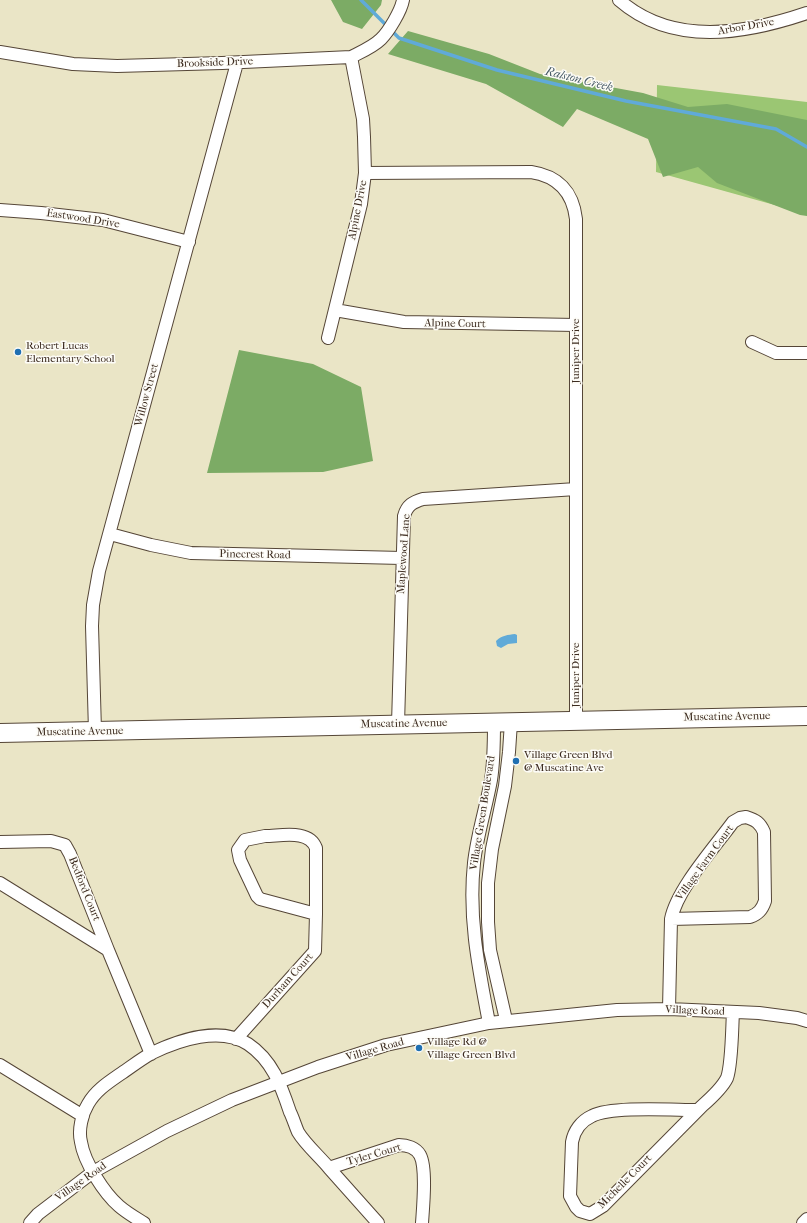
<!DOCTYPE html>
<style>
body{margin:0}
canvas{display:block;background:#eae5c6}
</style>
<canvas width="807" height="1223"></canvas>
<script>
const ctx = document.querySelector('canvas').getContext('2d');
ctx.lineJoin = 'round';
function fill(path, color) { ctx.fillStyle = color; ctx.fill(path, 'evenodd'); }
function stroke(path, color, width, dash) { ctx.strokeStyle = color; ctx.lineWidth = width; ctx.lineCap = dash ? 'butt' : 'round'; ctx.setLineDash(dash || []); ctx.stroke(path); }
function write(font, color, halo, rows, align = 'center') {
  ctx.font = font + ' "IM FELL French Canon",serif'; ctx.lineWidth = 3; ctx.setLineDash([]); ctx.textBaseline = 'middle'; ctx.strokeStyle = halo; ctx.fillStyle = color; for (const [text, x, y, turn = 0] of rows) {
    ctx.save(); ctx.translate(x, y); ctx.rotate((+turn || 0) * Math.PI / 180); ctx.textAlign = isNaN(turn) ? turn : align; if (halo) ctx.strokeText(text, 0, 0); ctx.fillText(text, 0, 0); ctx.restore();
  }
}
fill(new Path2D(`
 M657,85L807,102V214L656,172Z`), '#9bc673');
fill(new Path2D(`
 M331,0H382L381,5L362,29L343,22Z
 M408,31L489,54L540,74L643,93L688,107L727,104L807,120V216L800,215L717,183L698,167L663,177L648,139L577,109L563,127L486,84L388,54Z
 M239,350L313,364L361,387L373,461L323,472L207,473Z`), '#7cab65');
fill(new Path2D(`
 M515,634L517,635V643L508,644L501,648L497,646L496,641C502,635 508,635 515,634Z`), '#60aad8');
stroke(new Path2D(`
 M361,0L399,38L497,70L626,101L776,129L807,147`), '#60aad8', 3.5);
const street = new Path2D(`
 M619,0C673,47 745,34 807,13
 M0,52L73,64L117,66L222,63L351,57C361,52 373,47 381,39C389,31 401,11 403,0
 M365,173L531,172C558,176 573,192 576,219V721
 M0,210L41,213L103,220L189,242
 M335,310L404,322L576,325
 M328,338L361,204L365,173L364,137L363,119L351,57
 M752,342L776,353H807
 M110,534L151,545L191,553L402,558
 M398,724L404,516C407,505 413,502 423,499L576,489
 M95,731L92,626L93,605L99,571L237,63
 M746,817C756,820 760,823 764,832L765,901C762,910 758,914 750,917L671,919C677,889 714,848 733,822L740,818Z
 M265,836C281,836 309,829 316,848V914L260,899L257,896L240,860L238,850L245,840Z
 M0,842L51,841L65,845L70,854L108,950L0,883
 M108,950L151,1054
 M669,1009L671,919
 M506,1020L490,950L488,922V883L492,849L505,786L509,752L511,722
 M489,1023C479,970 468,918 474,863C477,835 486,808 491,780C494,761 494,741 494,722
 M236,1039L315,951L316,914
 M0,1065L83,1116
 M697,1110C672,1110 612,1106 592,1116C581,1121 574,1131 572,1142L570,1196L576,1207L580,1211L590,1214L603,1206L702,1106C710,1099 722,1088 727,1078C732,1064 732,1028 733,1012
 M30,1223L38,1214L93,1172L167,1131L232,1100L318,1067L386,1045L489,1023L617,1010L669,1009L759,1013L797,1018L807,1021
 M144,1223C136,1218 127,1213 119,1206C104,1193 84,1162 81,1142C78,1130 82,1114 88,1104C96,1090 109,1082 122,1073C131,1067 141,1059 152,1053C179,1040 220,1026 248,1044C272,1060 281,1085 290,1112C293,1118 295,1125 298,1132C305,1144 320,1157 329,1168
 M378,1223L329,1168L399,1145C407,1145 416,1148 420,1155C427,1168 423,1208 422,1223
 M803,1223L807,1219`);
const secondary = new Path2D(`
 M0,733L807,716`);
stroke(street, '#554637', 14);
stroke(secondary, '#554637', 20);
stroke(street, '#fff', 12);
stroke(secondary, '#fff', 18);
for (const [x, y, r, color] of [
 [18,352,4,"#1f6fb2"],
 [516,761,4,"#1f6fb2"],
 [419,1048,4,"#1f6fb2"]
]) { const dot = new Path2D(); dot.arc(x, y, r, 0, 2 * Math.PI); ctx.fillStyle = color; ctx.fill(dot); stroke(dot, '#fdfcf7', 1.5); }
write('11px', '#3b2a1e', '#fdfcf7', [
 ["Arbor Drive",746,27,-10],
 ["Brookside Drive",215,63,-2],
 ["Alpine Drive",358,210,-79],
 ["Eastwood Drive",83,219,9],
 ["Alpine Court",455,324,1],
 ["Juniper Drive",576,351,-90],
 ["Willow Street",147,395,-75],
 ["Maplewood Lane",404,554,-86],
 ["Pinecrest Road",255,555,1],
 ["Juniper Drive",576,675,-90],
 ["Muscatine Avenue",727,717,-1],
 ["Muscatine Avenue",404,724,-1],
 ["Muscatine Avenue",80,732,-1],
 ["Village Green Boulevard",483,813,-81],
 ["Village Farm Court",705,863,-54],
 ["Bedford Court",84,889,68],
 ["Durham Court",288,981,-48],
 ["Village Road",695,1011,2],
 ["Village Road",375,1050,-16],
 ["Tyler Court",374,1155,-16],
 ["Village Road",81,1182,-35],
 ["Michelle Court",625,1182,-45]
]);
write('11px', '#3b2a1e', '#fdfcf7', [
 ["Robert Lucas",26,346],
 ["Elementary School",26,359],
 ["Village Green Blvd",524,755],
 ["@ Muscatine Ave",524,768],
 ["Village Rd @",427,1042],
 ["Village Green Blvd",427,1055]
], 'left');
write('italic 12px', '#4a5d68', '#fdfcf7', [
 ["Ralston Creek",579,80,14]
]);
</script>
